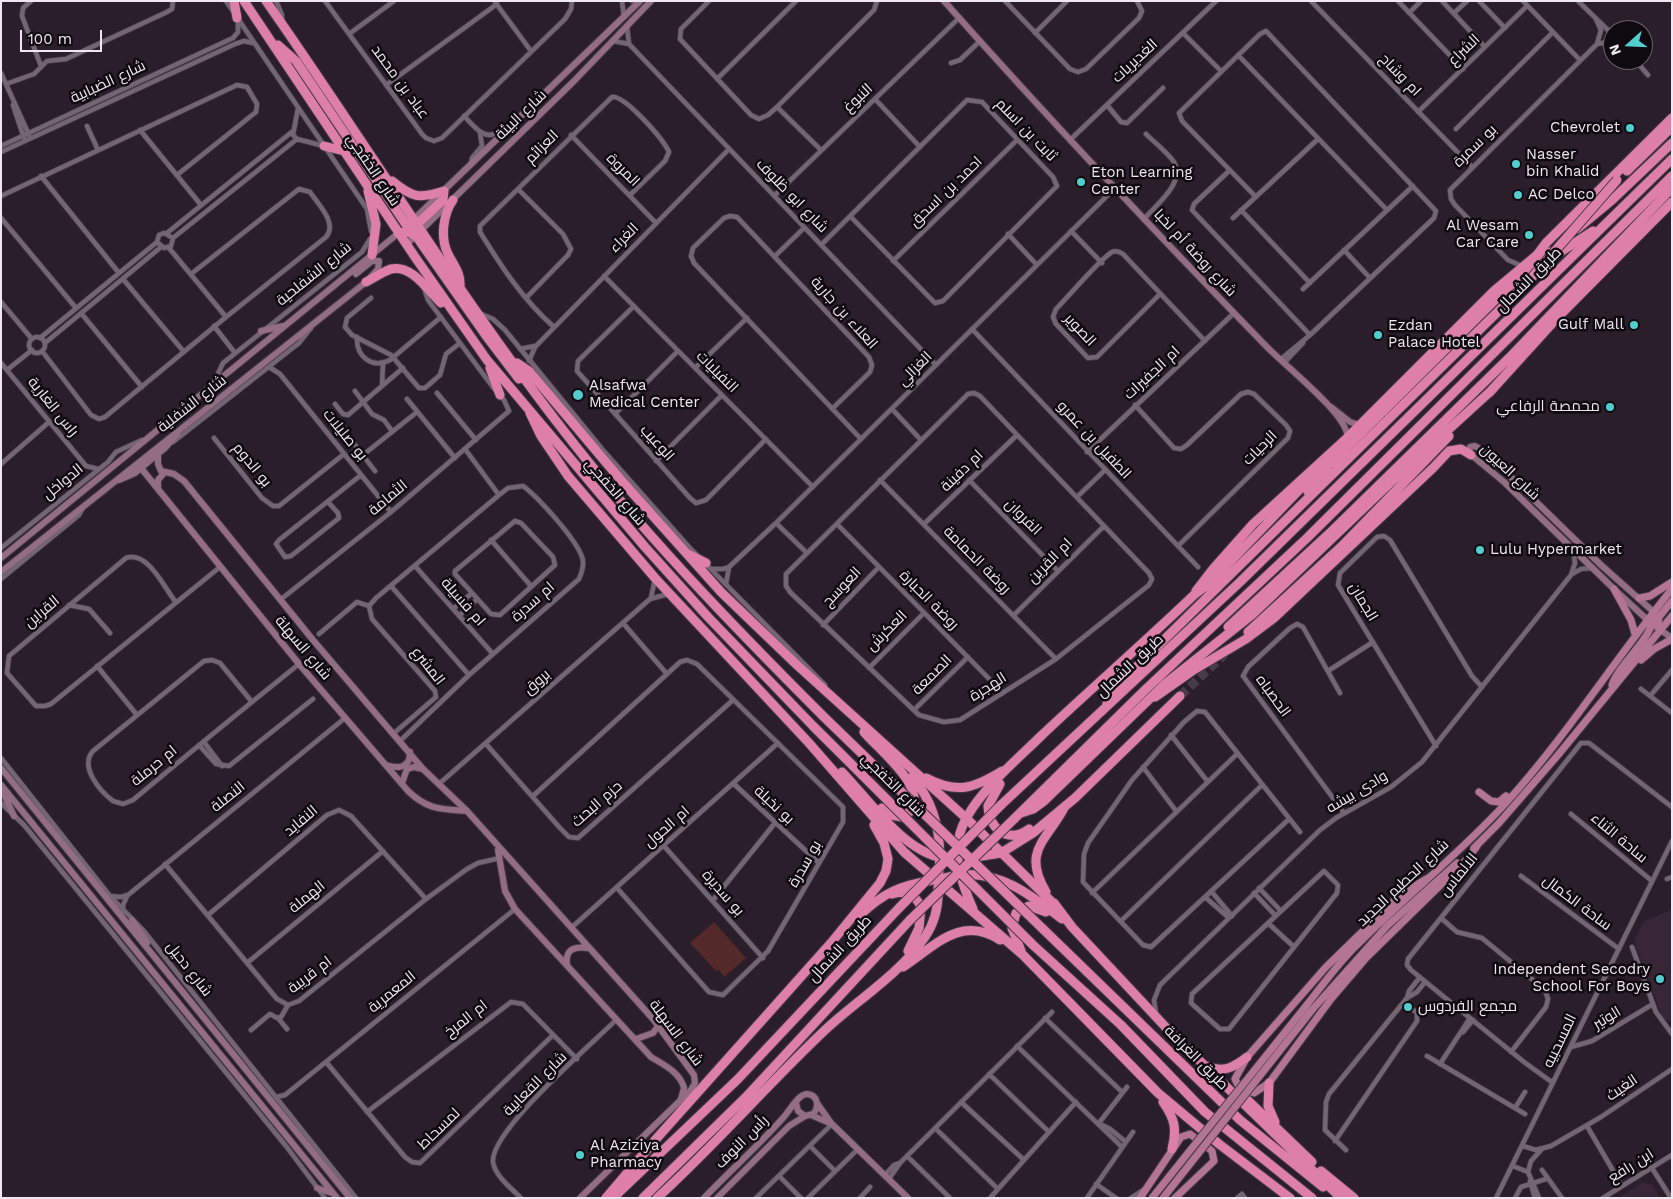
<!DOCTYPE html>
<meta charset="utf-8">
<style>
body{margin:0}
#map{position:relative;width:1673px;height:1199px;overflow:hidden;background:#2a1e2a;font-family:"Work Sans",sans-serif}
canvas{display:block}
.frame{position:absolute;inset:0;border:2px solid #f0e8f0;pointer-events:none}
.north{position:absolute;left:1603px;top:20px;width:50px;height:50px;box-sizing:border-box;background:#0f0a0f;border:1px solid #696369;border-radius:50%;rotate:250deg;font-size:14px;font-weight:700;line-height:20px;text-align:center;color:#f0e8f0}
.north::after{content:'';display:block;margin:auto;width:18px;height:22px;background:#52cdce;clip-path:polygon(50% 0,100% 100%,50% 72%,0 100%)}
.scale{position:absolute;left:20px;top:30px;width:82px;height:22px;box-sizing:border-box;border:2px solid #f0e8f0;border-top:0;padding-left:6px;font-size:15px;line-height:18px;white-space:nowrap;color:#f0e8f0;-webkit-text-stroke:4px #0f0a0f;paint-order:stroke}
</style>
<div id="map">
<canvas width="1673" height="1199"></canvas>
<div class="frame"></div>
<div class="north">N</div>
<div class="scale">100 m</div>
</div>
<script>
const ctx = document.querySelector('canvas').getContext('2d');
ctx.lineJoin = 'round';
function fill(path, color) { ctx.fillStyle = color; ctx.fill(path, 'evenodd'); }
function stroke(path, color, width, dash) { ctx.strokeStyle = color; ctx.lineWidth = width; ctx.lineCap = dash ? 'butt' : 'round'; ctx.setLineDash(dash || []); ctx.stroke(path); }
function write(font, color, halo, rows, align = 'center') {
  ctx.font = font + ' "Work Sans",Cairo,sans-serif'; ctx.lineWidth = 5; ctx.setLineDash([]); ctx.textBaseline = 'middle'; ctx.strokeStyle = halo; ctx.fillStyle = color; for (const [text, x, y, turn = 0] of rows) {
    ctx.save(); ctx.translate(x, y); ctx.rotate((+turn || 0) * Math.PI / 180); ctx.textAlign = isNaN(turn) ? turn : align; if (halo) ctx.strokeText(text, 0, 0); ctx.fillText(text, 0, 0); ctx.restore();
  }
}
fill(new Path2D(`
 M1672,910V1022L1663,1018L1634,941L1644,921Z
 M1643,1183L1652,1184L1660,1198H1618Z`), '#372637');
fill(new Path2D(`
 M714,922L746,958L724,977L719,970L716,971L690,943Z`), '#54292a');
stroke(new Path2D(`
 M1180,696L1225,654`), '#483c48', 9, [9, 4.5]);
const street = new Path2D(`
 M31,1L23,8L22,16L41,66
 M226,1L367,209L371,231
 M276,1L282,15V23
 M325,1L422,134L426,138L434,141L442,138L565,19L571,9L572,1
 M622,1L624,17
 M632,1H635
 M709,1L681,29L680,39L751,115L759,119L768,115L777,107L874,10L877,1
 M1005,1L1070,69L1078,72L1086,69L1139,18L1142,11L1137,1
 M1311,1L1472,167
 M1398,1L1463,69
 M1442,1L1485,47
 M1479,1L1505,28
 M1523,1L1580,60
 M1578,1L1613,35
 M495,2L531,51
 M1409,13L1421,1
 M1454,13L1467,1
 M627,26L629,44
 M1035,33L1067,1
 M1183,33L1221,71
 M349,34L394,1
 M613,41L629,44L936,365
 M1597,44L1613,41
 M1238,55L1387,210
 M1635,60L1648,75
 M951,63L960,60L980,41
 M1,73L29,135
 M717,79L796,1
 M6,84L34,74L47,61L66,59L167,12L172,9L173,1
 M386,85L497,4
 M875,99L920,147
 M13,105L24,138
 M1107,105L1121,122L1127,123L1163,88
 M777,107L821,150
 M298,108L293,135L297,139L324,146
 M1418,112L1527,6
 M464,116C472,124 485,142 497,132C503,128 505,125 512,125
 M87,126L98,150
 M1456,129L1553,32
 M140,130L201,205
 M571,135L656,223
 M1071,139L1216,1
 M1,146L233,38L238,32V21
 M1,152L235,44L244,41L253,43
 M471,165L472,158L482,146L480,132
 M1230,170L1194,204L1192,210L1310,335
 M41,176L119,273
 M518,189L563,234L571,249L568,255L526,298
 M1,196L237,85L247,87L257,104L256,112L177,175
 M774,196L959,18
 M1256,197L1182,121L1179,113L1260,34L1266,31L1436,211L1434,218L1310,335L1281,359
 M1241,210L1310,283
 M1,218L76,308
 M1145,218C1156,205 1186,182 1174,162C1167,152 1155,143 1146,134
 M1233,218L1318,139
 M1071,231L1102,263
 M167,233L293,131
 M1008,234L1037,265
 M173,238L164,233L159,235L157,242L164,248L171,246L173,238L297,139
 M821,245L967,100L982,102L1053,177L1057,186L943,301L935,303L851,217
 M169,248L226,317
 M1344,250L1370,278
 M775,256L804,228
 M893,261L1017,140
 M1522,266L1508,260L1455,205L1451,199L1450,190L1597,44L1601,30L1596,19
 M604,276L813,487
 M123,279L184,352
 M1303,289L1413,186
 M1160,294L1097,357L1088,358L1056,324L1053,317L1056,309C1069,296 1099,260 1112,252C1116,250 1120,252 1123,254L1205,341
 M371,298L347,318L345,327L352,335L391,355L419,388H425L440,375L446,354L460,343
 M1,302L32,339
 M634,306L578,361L577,371L690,498L696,503L706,500L766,439
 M81,313L142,387
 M479,313L493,319L505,330L602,449L689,547L825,685
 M214,326L235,353
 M554,327C523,300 501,266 480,232V226L612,97C625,95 663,139 669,152L665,161L630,195
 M972,329L1198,567
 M357,337C356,357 372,369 390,360L441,317
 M29 345a8 8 0 1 1 16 0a8 8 0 1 1-16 0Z
 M40,338L157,242
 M45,343L161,247
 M520,349L535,346
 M42,351L91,415L99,419L105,417L226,317L326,237C338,223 318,204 310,192L299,189L191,274
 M529,361L535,347L729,149
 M1285,362L1303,343
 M1,363L86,466L98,469
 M269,367L280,374L391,512
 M695,368L747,318
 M7,370L32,350
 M213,384L223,363L362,252L370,239
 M382,386L383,363
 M355,391L372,414L384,420L392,431
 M437,393L476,440
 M974,393L980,396L1149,573L1152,579L1149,585L1056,659L960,720L944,722L919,715L790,592L786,586V574L968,394Z
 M407,399L455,458
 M335,404L343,414L348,415L403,368
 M1135,405L1174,448L1181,449L1187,445L1241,394L1248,392L1254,394L1286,425L1290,431L1288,438L1178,546
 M832,409L870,372L872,365L869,357L737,217L730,216L724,218L693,248L691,256L694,263L861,439
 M892,409L921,440
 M615,414L678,351
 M345,432L375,471
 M214,438L262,498L273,506H279L344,454
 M173,442L299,343L311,328
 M465,449L499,495
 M1087,452L1234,313
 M363,455L417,412
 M656,461L722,395
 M1,464L49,422
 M880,480L1056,659
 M969,480L1058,571
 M1077,497L1105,470
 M328,502L338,513L339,518L291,556L285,557L276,544L279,540L361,475
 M515,521L521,523L553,557L555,565L500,615L491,614L455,574V571Z
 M776,523L807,553
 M837,524L1003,693
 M924,524L1017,435
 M491,540L531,586
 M1,548L108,462L116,452L142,440
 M415,566L493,654
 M711,569H723L729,567L776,523L1116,187
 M1572,574L1581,569L1592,568
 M1,579L79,515L84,506
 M726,584L729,567
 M391,586L469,675
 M651,598L655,579
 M280,600L391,512L509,411L504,400L492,386L428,300L423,285
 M175,601C163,586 148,551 126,558L9,656L7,673L36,706H45L51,704L220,567
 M69,605L89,609L110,633
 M369,606L376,598L499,495L508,488L523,486C538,497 576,539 582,557C585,564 582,572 579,579L469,675L400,741
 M369,606L372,619L435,691L436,697
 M453,609L472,593
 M1014,615L1104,526
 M459,616L477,599
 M623,623L667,674
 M823,625L879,567
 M319,634L357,602L369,606
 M97,666L137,715
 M869,668L924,613
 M1328,671L1373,642
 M1641,689L1672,713
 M1340,693L1303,627L1297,624L1290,628L1248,667L1243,676L1344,813
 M1650,696L1672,670
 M252,702L220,663L212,660L204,661L93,751C79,767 100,791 113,801L123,804L133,800C188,754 243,709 299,664
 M914,710L968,657
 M393,734L436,697
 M1171,735L1208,782
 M204,742L222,766
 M486,744L560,828L569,837L578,838L733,700
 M199,745L216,764L229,766L313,699
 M1436,746L1338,585L1340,573L1377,537L1384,536L1390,540L1472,676L1482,687
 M1,758L110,896L143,930L356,1198
 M1143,767L1176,811
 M440,783L650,599L668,594
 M734,784L819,863
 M533,796L667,674L680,662L687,660L697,664L843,807V822L768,951L723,995L709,992L617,888
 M1,803L24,825L286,1146L325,1198
 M1571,814L1652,881
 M1289,819L1151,947L1143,945L1083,882L1084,854L1088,843L1132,780L1184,722L1197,711L1205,712L1300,832
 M664,846L763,958
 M165,864L277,999L288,1005L299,1001L426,899L467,869L478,863L500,858
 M1324,871L1338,885L1337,893L1229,1029H1220L1191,1003L1192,994Z
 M1521,876L1619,949
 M1667,879L1672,877
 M1259,888L1280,910
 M1211,891L1232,916
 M1092,893L1237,754
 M1254,893L1275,915
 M110,896L121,897L128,895L345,718
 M1205,897L1229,918
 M713,900L775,823
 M123,912V905L127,896
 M208,915L327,815L339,810L351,816L426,899
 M1441,918L1457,932L1482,938L1545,990L1548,999L1546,1007L1511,1052
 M1121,921L1261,786
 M1268,923L1294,947
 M571,928L778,743
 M1632,947L1656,1012L1672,1034
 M247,963L383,851
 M1407,998L1417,992L1425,982
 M1156,1014L1154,1000L1160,985L1320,830L1336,818L1391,787L1422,762L1571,575L1575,563L1573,550
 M278,1018L287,1029
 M1045,1018L1122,1092
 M251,1030L270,1014L277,1018L281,1017L288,1005
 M1463,1032L1473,1020
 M1017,1046L1122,1147
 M1571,1047L1592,1041L1653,1004
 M1427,1056L1525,1114
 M326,1062L405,1157L412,1162L420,1163L553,1035
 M1440,1064L1470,1018
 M989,1074L1049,1132
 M1553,1083L1524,1062L1411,970L1407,965L1408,959L1581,743H1589L1672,807
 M276,1097L285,1095L515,909
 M961,1102L1024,1160
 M1515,1108L1525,1092
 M367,1112L511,1002L523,1004L577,1059
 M1099,1123L1127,1087
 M1100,1124L1110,1129L1126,1142
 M1587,1126L1622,1186
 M935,1128L998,1189
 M1335,1141L1417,1021V1013L1404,1002
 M810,1146L835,1171
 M1523,1146L1536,1150L1551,1146L1601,1117L1672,1069
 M1346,1150L1325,1130L1326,1102L1329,1094L1407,998L1409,991L1420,977
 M907,1156L950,1198
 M1513,1166L1528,1172
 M1652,1168L1671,1198
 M1542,1170L1562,1198
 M885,1175L894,1165L900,1163
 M779,1176L801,1198
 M889,1179L900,1163L1052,1012
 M1530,1181L1535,1198
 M1096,1184L1116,1198
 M521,1198C511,1188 495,1176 493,1162C490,1131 593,1043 617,1019
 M756,1198L832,1124
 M808,1198L858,1149
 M860,1198L870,1187
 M990,1198L1076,1102
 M1087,1198L1133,1132
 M1131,1198L1143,1190
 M1237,1198L1242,1194L1245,1198
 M1496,1198L1672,841
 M1515,1198L1521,1187L1546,1179
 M1539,1198L1528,1172L1531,1161L1541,1150
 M1603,1198L1672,1155`);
const secondary = new Path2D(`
 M944,1C1049,119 1157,234 1267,347C1282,363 1351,417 1347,438
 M411,222L640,1
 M406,245L574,81L651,1
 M261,331L283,326
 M1331,407L1350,422L1360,425
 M158,454V464L161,471L174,474L184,481L313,640L423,769L467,811L653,1019L694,1075L695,1083L691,1090L580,1198
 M141,468L299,664L408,791C428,810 440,809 467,811
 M119,480L135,473L165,448L177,434
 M158,489V480L164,473
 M1,558L401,231
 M1,572L366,282L378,269L379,261H372L356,274
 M1656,614L1601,565L1485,452L1475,446L1470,447L1469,453L1504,482L1614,589L1653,625L1672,638
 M386,765C396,768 404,769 409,760L410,752
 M1,768L350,1198
 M402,783L407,769L414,767L423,769
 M1,785L337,1198
 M2,790L14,816
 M498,850L505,891L515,909L651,1057C664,1065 680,1072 684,1088L681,1099
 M132,920L147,943
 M567,964C565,949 575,946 588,948
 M636,1039L653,1033L658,1026
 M817,1103L831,1123
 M811,1115L832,1124L908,1198
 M317,1188L332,1193
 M704,1198C730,1171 758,1146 783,1118C789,1112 798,1094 807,1094C819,1095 819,1108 813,1114L805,1116L798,1111L796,1103
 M717,1198L789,1126L805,1116`);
const primary = new Path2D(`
 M1614,589L1631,620L1635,634
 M1639,598L1650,596L1672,582
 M1658,626L1659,617L1672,601
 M1641,660L1654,649L1672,639
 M1612,685C1620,661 1657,636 1653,612
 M1479,792L1491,801L1499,802L1506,796
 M1474,848L1499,823L1558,755L1672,616
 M1428,878L1401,894L1326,967L1247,1057L1235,1079L1240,1089L1254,1093L1269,1083L1331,999L1366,958L1467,859L1477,846
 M1306,1006C1322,986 1338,963 1357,945C1405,897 1459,854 1505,804C1566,737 1615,659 1672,589
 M1312,1010L1387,926L1457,863
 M1140,1198L1181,1137L1190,1134L1212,1151L1214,1161L1175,1198`);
const highway = new Path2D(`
 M234,1L237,18
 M244,1L415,257L487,360L645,547L708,617L814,727
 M266,1C365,142 455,290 560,426C640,530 732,625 824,717
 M278,45L296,61L407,226L417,231
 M324,146L344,151
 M1627,171L1672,127
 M392,181C413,198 419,199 444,191L443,200L414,227
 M368,191L376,224L372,255
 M453,200C443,214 440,238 448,254C454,266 461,273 460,287
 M1577,229L1612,200L1672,143
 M398,233L408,232L416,236L487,337L519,379
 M1551,258L1593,231
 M366,282C374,278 382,272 391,269C412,264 428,291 441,303
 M517,363L529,371L620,479L721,592L798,666L966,818L1056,906
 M490,368L500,395
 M1489,393L1558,317L1672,202
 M530,413L541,436L568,476L655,578L809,743L904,852L1023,955L1158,1093L1219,1144L1290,1198
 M1308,492L1327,470
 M690,555L706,563
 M1196,591L1213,569L1253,524L1347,438L1494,291L1537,255L1546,243L1672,118
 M1228,627L1333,530L1509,358L1672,188
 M1248,632L1343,545L1449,436
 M1155,697L1192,671L1246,639L1274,618L1433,468L1449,451L1461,449L1471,455
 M1107,703L1120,683L1527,283
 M864,732C879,750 925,785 912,810L902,817L891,815L882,808
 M842,772C869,800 904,852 943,858
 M912,777C936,804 942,836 939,871
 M926,778C957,794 973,789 1002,771
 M1000,784L988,806C989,830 1009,844 1029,829
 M1001,805L1240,582L1672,159
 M1021,813L1033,809L1044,801L1166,683L1253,614L1390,483L1493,389
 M1014,819L1146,689L1307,538L1672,176
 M969,858L1001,853L1033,833L1075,798L1180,696
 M1046,892C1021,850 1048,840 1065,806
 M892,894C905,890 916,895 921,907L919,928L908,951
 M1054,903L1072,927L1173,1035L1341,1198
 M973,909C962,884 953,860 960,833C971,797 1016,761 1042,735C1093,687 1145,642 1195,594L1210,583L1301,488L1331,463L1505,290L1550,252
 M859,916C884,892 900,886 933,880C942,879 951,876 959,875C1000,870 1032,896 1062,919
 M1043,929L1240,1120L1323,1187
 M1033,945L1121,1025L1205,1112L1312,1198
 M1021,951L1012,928L1016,913L1029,906L1046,912
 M903,967C934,947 961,914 1000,940
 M1206,1066C1223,1073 1233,1068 1247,1057
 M1269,1083L1268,1106L1275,1122
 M1238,1091L1312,1162
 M1163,1102C1175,1119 1177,1129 1172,1149
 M1321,1171L1354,1198
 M606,1198L657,1138L831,943L880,883L886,871L888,859L884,843L874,825
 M613,1198L738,1079L899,908
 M643,1198L746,1097L910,920
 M657,1198C715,1145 767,1085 824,1031C857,1000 899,975 925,937C935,922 939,905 938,887`);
stroke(street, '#433943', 6);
stroke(secondary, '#433943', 8);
stroke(primary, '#433943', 9);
stroke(highway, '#433943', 11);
stroke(street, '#736572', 4.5);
stroke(secondary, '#936d82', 6);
stroke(primary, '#b37592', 7);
stroke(highway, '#de7fa8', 9);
const primaryBridge = new Path2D(`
 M1152,1198L1306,1006
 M1163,1198L1312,1010`);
const highwayBridge = new Path2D(`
 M1527,283L1617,180
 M824,717L1043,929
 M814,727L1033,945
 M899,908L1001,805
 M910,920L1014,819`);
stroke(primaryBridge, '#433943', 9, []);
stroke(highwayBridge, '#433943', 11, []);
stroke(primaryBridge, '#b37592', 7);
stroke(highwayBridge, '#de7fa8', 9);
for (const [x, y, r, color] of [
 [1630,128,5,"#52cdce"],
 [1516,164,5,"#52cdce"],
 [1081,182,5,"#52cdce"],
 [1518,195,5,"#52cdce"],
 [1529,235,5,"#52cdce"],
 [1634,325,5,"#52cdce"],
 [1378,335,5,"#52cdce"],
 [578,395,6,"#52cdce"],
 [1610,407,5,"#52cdce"],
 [1480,550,5,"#52cdce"],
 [1660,979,5,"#52cdce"],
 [1408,1007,5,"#52cdce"],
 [580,1155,5,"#52cdce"]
]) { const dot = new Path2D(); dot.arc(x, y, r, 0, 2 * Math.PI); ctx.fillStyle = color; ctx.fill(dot); stroke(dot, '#0f0a0f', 2); }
write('15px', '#f0e8f0', '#0f0a0f', [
 ["الشراع",1464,50,-44],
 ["الغديريات",1135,61,-43],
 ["ام وشاح",1400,75,46],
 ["شارع الضبابية",108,82,-25],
 ["عباد بن محمد",400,82,54],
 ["النبوغ",858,98,-43],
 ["شارع البيئة",521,115,-44],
 ["ثابت بن اسلم",1026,130,46],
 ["بو سمرة",1475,146,-44],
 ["العزائم",542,147,-45],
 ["شارع الخفجي",373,170,56],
 ["المروة",623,170,45],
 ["احمد بن اسحق",946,192,-44],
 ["شارع ابو ظلوف",792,196,46],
 ["الغراء",624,238,-45],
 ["شارع روضة أم لخبا",1195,253,47],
 ["شارع الشفلحية",314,274,-39],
 ["طريق الشمال",1529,280,-45],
 ["العلاء بن جارية",844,313,48],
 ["الصوير",1080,330,47],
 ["الغزالي",915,369,-45],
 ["النفيليات",717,372,45],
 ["ام الجفيرات",1152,373,-43],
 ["شارع الشفلية",192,404,-38],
 ["راس الغارية",53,407,51],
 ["بو صليلات",345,435,51],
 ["الطفيل بن عمرو",1094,440,47],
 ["الوعيب",657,443,48],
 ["الرحيات",1260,448,-45],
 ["بو الدوم",252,465,51],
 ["ام دفينة",962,471,-44],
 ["شارع العيون",1510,472,43],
 ["الدواخل",63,482,-39],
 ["شارع الخفجي",615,492,49],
 ["الثمامة",388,498,-40],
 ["الفروان",1023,517,45],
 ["روضة الحمامة",977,560,45],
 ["ام القرين",1050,561,-45],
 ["العوسج",842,587,-46],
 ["روضة الحبارة",929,600,45],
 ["ام فسيلة",463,602,49],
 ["ام سدرة",533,602,-41],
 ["الجمان",1363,602,59],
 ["القراين",42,612,-40],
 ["العكرش",887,631,-45],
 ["شارع السهلة",303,648,50],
 ["المشرع",428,666,52],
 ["طريق الشمال",1130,666,-43],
 ["الصمعة",932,675,-45],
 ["بروق",537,682,-41],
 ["الهجرة",988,687,-32],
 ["الحصباه",1273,696,54],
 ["ام حرملة",154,766,-39],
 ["شارع الخفجي",893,785,45],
 ["وادى بيشه",1357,792,-31],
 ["النصلة",228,797,-39],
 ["حزم البحث",597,804,-41],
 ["بو نخيلة",774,805,43],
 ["النفايد",301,821,-40],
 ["ام الحول",667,827,-41],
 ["ساحة الثناء",1619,838,40],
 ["بو سدرة",805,864,-60],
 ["الالماس",1459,875,-51],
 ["شارع الحطيم الجديد",1403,883,-43],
 ["بو سديرة",723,893,49],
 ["الهملة",307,897,-39],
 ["ساحة الكمال",1577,903,37],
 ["طريق الشمال",840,949,-47],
 ["شارع دحيل",189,969,52],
 ["ام قريبة",310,975,-37],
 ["المعمرية",392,992,-39],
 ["الوتير",1607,1018,-31],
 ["ام المرخ",466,1019,-38],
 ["شارع السهلة",676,1033,53],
 ["المسحبيه",1560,1041,-64],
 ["طريق الغرافة",1196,1058,45],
 ["شارع القعابية",535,1084,-45],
 ["الغيث",1622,1088,-34],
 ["لمسحاط",439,1129,-44],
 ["رأس النوف",742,1142,-45],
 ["ابن رافع",1631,1166,-32]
]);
write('15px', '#f0e8f0', '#0f0a0f', [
 ["Chevrolet",1620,128,"right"],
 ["Nasser",1526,155],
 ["bin Khalid",1526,172],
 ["Eton Learning",1091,173],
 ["Center",1091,190],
 ["AC Delco",1528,195],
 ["Al Wesam",1519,226,"right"],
 ["Car Care",1519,243,"right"],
 ["Gulf Mall",1624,325,"right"],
 ["Ezdan",1388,326],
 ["Palace Hotel",1388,343],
 ["Alsafwa",589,386],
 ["Medical Center",589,403],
 ["محمصة الرفاعي",1600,407,"right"],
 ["Lulu Hypermarket",1490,550],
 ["Independent Secodry",1650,970,"right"],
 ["School For Boys",1650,987,"right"],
 ["مجمع الفردوس",1418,1007],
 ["Al Aziziya",590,1146],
 ["Pharmacy",590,1163]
], 'left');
</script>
